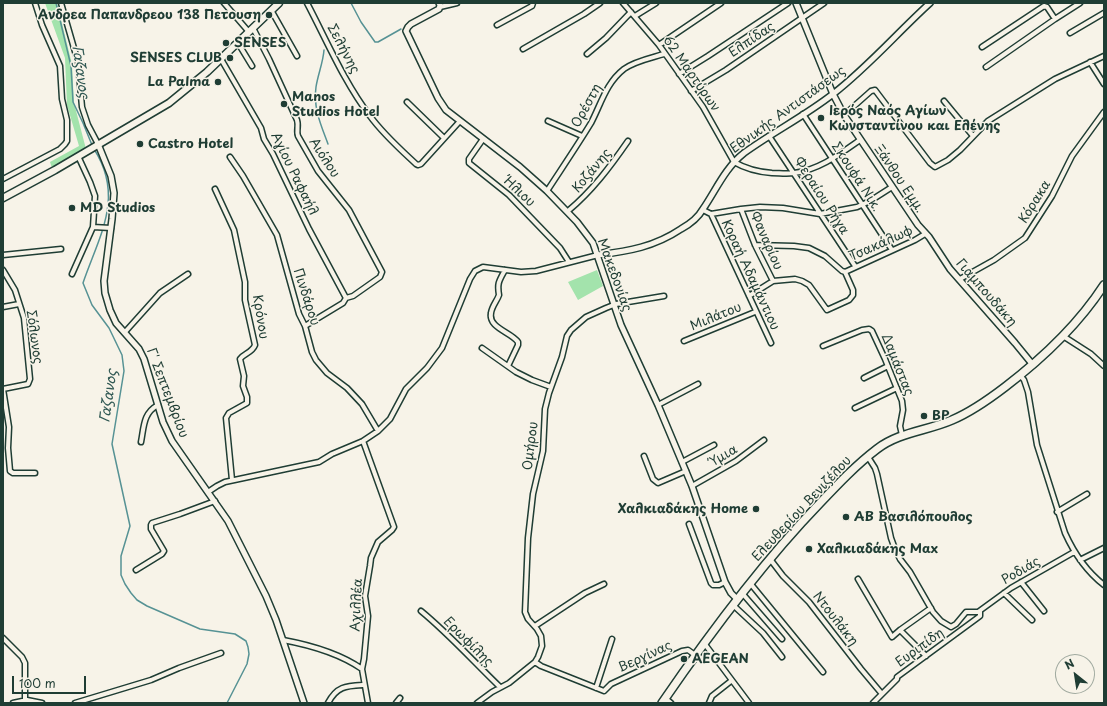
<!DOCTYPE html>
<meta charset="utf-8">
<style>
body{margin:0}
#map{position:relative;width:1107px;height:706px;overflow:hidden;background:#f7f3e8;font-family:"Playpen Sans",sans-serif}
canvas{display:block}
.frame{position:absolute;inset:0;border:4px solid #1f3d34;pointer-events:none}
.north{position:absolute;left:1055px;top:654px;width:40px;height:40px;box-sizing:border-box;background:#f7f3e8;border:1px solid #a1aaa0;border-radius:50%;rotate:330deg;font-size:11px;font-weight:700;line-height:16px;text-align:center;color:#1f3d34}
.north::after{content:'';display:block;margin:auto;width:14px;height:18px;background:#1f3d34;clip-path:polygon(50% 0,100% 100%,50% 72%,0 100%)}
.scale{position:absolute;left:12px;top:676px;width:74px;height:18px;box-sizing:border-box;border:2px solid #1f3d34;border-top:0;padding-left:5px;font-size:12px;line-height:14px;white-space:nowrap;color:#1f3d34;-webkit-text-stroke:3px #f7f3e8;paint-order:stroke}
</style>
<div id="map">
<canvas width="1107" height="706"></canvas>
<div class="frame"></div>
<div class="north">N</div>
<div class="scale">100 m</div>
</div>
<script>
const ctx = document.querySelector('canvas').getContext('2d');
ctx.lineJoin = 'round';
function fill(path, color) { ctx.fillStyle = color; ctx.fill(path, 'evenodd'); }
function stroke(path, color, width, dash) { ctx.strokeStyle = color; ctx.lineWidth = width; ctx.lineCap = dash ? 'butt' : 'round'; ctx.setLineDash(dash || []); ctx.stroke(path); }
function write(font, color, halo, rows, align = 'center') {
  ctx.font = font + ' "Playpen Sans",sans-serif'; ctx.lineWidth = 3; ctx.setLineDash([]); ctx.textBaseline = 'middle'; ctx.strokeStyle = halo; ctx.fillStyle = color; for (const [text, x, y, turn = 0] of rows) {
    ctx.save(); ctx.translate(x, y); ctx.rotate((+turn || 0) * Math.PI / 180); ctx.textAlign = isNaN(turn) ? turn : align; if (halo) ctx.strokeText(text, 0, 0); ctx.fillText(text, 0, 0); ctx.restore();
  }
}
fill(new Path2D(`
 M45,3H57L72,64L74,103L86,149L52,168L50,162L79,146L67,105L65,58Z
 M597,270L603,286L578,300L568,282Z`), '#a3e3ac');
stroke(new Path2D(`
 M56,3L71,66L73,102L83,123L92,145
 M351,3L361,22L375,42H378L401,29
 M324,50C323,63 318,74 316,87C313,108 321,125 328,144
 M94,149C125,197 99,236 83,283L92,305L109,328L122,355L124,371L112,444L130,526L121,556V575L125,584L131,593L137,600L147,606L200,629L235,634L246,641L248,647L249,654L247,664L227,703`), '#569294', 1.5);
const minor = new Path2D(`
 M61,3L78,62L82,107L88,125L98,144
 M224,3L249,32
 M307,3C327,41 344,82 370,116C383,134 400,149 416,164L418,165L421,164L460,121
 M623,3L659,45L703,107L734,162C746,169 758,172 772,173C779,173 787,174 794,173C819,170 840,154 860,140
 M440,7L457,3
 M271,10L297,56
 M635,16L656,3
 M497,25L532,6L533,3
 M253,28L269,59L297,120C299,126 296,131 298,136L318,171L349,210L382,272L380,277L353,296L346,298L343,303L305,326
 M1070,33L1104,13
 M238,43L252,66
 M659,45L721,3
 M982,47L1044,6L1047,7L1055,19
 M523,49L584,14L600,3
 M587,54L606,38L631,12
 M221,59L261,128L264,139L273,154L309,229L346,298
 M1090,62L1104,84
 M986,67L1055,19L1080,3
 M679,74L708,56L788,3
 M691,91L726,70L824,3
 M944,101L973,136
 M407,102L444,138
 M803,114L892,250
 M844,115L871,91L875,90L930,163L935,167L948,160L960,150L988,121L1055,79L1104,56
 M548,121L582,136
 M769,136L855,266
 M483,139L469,159V163L509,195L560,248L569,262
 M230,157L243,176L277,235L299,314L305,326L312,352L316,360L327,373L347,388L362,404L378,431
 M3,179L60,149L65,144L67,141V120L62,99L60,66L42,25L35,3
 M215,189L234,230L245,282V300L255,345C252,353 244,353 240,359L244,376L243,386L247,397V403L229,413L226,418L232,480
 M547,191C562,168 577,146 591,123C601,104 606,83 624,69C635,61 651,58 664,54
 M741,209L755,245L773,281
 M703,210L711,214L741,209L760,207L783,208L820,214L857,207L870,201L892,187
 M568,211C592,191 610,167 628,141
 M711,214L771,343
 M93,227L111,228
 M755,245L794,246L809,248L825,256L842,271L845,272
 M3,255L61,249
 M3,270L15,290L24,318L30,379L28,384L3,389
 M505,270C499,281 497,283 499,295C497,301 492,306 491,313C488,328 511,332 518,342V345L508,366
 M845,272L915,240L925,234
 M72,274L93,227L95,196L90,182L78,156
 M960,279L994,260L1025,238L1052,196L1072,156L1104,112
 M749,296L773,281L795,279L802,281L809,285L827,310L849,300L853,295V290L845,272
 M3,307L19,304
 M125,332L160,293L188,274
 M1063,336L1091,354L1104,366
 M684,341L755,312
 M823,346L862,330L869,329L872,331L885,359L902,401L903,410L900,426L902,435
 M482,348L516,372L532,380L551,387
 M1020,375L1024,380L1028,392L1037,445L1065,533C1074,553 1086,571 1104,585
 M864,378L888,366
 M3,389L9,427L8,448L10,471L13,473H35
 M658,405L698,384
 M855,408L897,388
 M363,441L394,527L392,530L378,542L371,558L370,566L365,596L368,616L364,659L362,669L368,703
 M141,442C144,427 143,413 158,405
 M644,456L653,479L658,483L686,471
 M868,457L875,468L877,474L891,538L895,549L900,559L910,572L933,612L941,621L951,627L956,624L966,612H978L1011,588L1074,552
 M682,462L714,445
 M692,486L736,461L764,440
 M208,492L217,486L225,482L319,462L332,454L363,441L378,431L390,419L406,389L427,368L442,348L470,279L475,271L483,267L521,272L536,271L598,255
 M1057,512L1087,494
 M689,524L711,583L713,585H719L725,582
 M770,559L783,576L809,602L861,669L882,694
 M1080,560L1104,548
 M136,570L162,554L164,551L151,529V525L152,523L180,514L215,501
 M858,579L892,637L900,630L926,656
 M1021,582L1044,611
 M750,583L823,672
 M742,593L782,639
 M1004,593L1032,620
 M733,605L763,633L782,657
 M421,611C449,634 474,662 500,687
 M535,626L585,593L604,584
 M900,630L931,608
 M3,638L22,657L25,663V700
 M283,640C310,645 339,653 362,669
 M704,643L749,703
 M535,662L541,666L604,691L611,684L682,651L688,650L695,655
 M596,688L612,639
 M665,698L671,703
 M13,703L27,700L42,703
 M75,703L151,680L179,668L221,653
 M328,703C337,686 346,686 364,685
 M396,703L400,698
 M477,703L492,692L509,683L535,662L538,657L542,646L541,636L537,629L528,619L525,612L528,538L533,494L543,451L545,409L549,393L562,357L567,336L571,330L586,317L606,308L616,304L664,296
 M709,703L712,696L731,681
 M873,703L897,679V677L976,619L980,616V611`);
const tertiary = new Path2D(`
 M439,3L440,5L439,9L411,24L408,27L406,31L438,98L446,110L520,167L547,191L577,222L593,243L621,325L658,405L692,486L725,582L731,593L737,599
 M796,3L833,94L844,115L918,225L929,237L950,269L1015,343L1033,365
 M98,144L111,176L114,193L112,219L104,281L105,293L110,310L116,323L139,349L144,359L163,422L172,441L228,521L266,596L276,620L304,703
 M598,255C629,251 654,247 681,229C690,224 698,218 703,209C716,190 725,168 744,153C773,132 805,116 833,94C868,67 897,33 930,3`);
const secondary = new Path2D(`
 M3,198L55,170L169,103L207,72L279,3`);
const primary = new Path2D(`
 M662,703C710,633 761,564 820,503C838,484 856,465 877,449C899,432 927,431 952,420C971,412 988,400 1005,387C1043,358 1078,325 1104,285`);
stroke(minor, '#1f3d34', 7);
stroke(tertiary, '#1f3d34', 8);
stroke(secondary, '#1f3d34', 9);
stroke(primary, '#1f3d34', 10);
stroke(minor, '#f7f3e8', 4);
stroke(tertiary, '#f7f3e8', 5);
stroke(secondary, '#f7f3e8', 6);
stroke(primary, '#f7f3e8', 7);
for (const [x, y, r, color] of [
 [269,15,4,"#1f3d34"],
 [226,43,4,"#1f3d34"],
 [230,58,4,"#1f3d34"],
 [218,82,4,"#1f3d34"],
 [284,104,4,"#1f3d34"],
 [821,118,4,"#1f3d34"],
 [140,144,4,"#1f3d34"],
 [72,208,4,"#1f3d34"],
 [924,416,4,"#1f3d34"],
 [756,509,4,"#1f3d34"],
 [846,517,4,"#1f3d34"],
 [809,549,4,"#1f3d34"],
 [684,659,4,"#1f3d34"]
]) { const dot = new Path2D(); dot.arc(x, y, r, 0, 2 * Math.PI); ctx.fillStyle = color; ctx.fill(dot); stroke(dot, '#f7f3e8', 1.5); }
write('bold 13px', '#1f3d34', '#f7f3e8', [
 ["Ανδρεα Παπανδρεου 138 Πετουση",261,15,"right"],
 ["SENSES",234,43],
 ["SENSES CLUB",222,58,"right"],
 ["La Palma",210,82,"right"],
 ["Manos",292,97],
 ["Studios Hotel",292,112],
 ["Ιερός Ναός Αγίων",829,111],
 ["Κωνσταντίνου και Ελένης",829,126],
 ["Castro Hotel",148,144],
 ["MD Studios",80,208],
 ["BP",932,416],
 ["Χαλκιαδάκης Home",748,509,"right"],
 ["ΑΒ Βασιλόπουλος",854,517],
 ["Χαλκιαδάκης Max",817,549],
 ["AEGEAN",692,659]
], 'left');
write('13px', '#1f3d34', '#f7f3e8', [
 ["Ελπίδας",752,40,-34],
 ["Σελήνης",343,49,62],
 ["62 Μαρτύρων",691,74,55],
 ["Ορέστη",587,106,-61],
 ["Εθνικής Αντιστάσεως",788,110,-36],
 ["Αιόλου",324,158,57],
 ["Κοζάνης",592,171,-50],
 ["Αγίου Ραφαήλ",294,174,64],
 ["Σκουφά Νικ.",856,177,57],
 ["Ξάνθου Εμμ.",899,179,56],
 ["Ήλιου",519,192,43],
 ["Φεραίου Ρήγα",821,196,57],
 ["Κόρακα",1035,202,-58],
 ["Φαναρίου",766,241,66],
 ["Τσακάλωφ",881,244,-24],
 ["Μακεδονίας",614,275,70],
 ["Κοραή Αδαμάντιου",750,275,65],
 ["Γιαμπουδάκη",986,293,49],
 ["Πινδάρου",306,297,72],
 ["Κρόνου",260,317,81],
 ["Μιλάτου",716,317,-22],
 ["Σόλωνος",34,337,82],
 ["Δαμάστας",897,365,68],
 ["Γ' Σεπτεμβρίου",167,393,69],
 ["Ομήρου",531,446,-83],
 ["Ύμια",724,456,-31],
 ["Ελευθερίου Βενιζέλου",802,509,-47],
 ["Ροδιάς",1021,571,-30],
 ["Αχιλλέα",357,605,-87],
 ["Ντουλάκη",835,619,52],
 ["Ερωφίλης",468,642,45],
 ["Ευριπίδη",920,648,-36],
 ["Βεργίνας",645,657,-25]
]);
write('italic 14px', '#315954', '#f7f3e8', [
 ["Γαζανος",80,72,82],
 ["Γαζανος",109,396,-82]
]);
</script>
